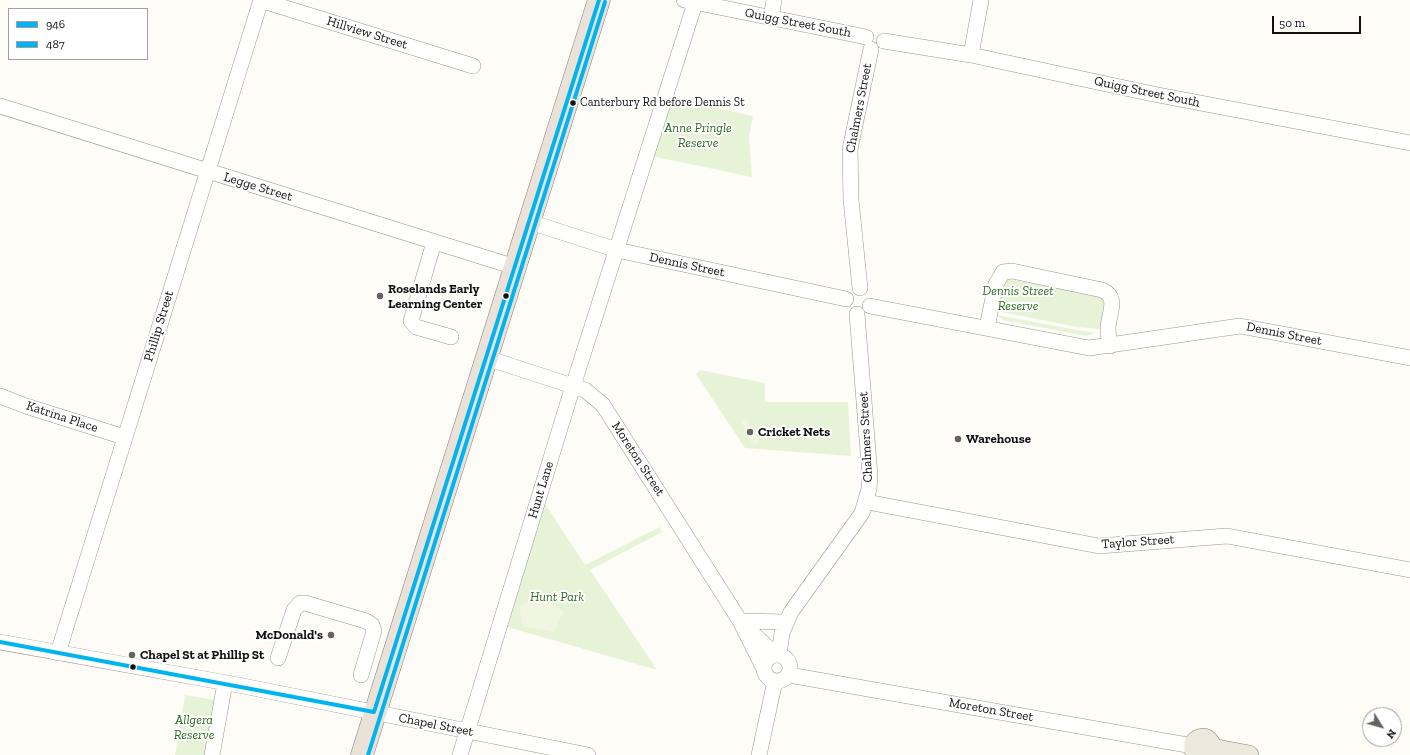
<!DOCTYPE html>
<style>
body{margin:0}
#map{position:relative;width:1410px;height:755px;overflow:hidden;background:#fdfcf7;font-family:"Zilla Slab",serif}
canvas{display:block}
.legend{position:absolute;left:8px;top:8px;width:140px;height:52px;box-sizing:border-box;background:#fff;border:1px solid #a0a0a0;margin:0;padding:5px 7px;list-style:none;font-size:12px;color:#111}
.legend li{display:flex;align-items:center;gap:8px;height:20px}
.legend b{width:20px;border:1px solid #a0a0a0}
.north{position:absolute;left:1362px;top:707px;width:40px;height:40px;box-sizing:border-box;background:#fff;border:1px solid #a0a0a0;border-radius:50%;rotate:127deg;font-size:11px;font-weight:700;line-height:16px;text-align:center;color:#111}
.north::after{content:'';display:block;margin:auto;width:14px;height:18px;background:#646362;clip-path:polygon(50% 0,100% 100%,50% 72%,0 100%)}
.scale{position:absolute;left:1272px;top:16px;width:89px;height:18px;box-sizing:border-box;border:2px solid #111;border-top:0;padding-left:5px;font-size:12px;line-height:14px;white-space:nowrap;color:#111;-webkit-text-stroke:3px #fff;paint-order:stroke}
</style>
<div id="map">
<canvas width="1410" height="755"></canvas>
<ul class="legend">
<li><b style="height:5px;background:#00b5ef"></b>946</li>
<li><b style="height:5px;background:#00b5ef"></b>487</li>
</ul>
<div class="north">N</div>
<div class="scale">50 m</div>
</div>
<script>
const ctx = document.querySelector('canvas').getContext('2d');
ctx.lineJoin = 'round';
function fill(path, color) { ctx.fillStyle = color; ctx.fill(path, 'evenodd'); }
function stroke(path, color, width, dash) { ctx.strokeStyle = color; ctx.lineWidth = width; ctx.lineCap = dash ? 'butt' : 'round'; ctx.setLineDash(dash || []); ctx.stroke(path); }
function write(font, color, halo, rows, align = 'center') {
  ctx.font = font + ' "Zilla Slab",serif'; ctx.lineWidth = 4; ctx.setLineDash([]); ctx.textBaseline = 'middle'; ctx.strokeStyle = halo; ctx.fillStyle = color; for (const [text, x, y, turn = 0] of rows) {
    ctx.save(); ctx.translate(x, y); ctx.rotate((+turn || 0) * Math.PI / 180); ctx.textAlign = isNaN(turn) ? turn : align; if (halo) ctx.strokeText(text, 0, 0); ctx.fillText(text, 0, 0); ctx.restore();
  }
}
fill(new Path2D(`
 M669,98L753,116L749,137L752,177L651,156Z
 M1009,279L1100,296L1105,301L1101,329L1077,327L997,311L1003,283Z
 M997,315L1076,330L1096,333L1086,336L1003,320Z
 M700,370L765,383V402H848L851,456L745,448L696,374Z
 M542,499L585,565L660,527L662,532L590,570L657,670L504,626Z
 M185,695L214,700L205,755H175Z`), '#e7f3d7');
fill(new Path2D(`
 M746,418L760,442L754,445L741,422Z
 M543,594L563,612L554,632L523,626L519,606Z`), '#f0f6e1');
const minor = new Path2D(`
 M260,0L473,66
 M684,0L866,37
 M771,18L774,0
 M884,41L971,55L1153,94L1410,143
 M971,55L981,0
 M0,106L515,267
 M530,222L617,250L846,299
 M434,242L411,321L416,327L451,337
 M860,288L851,200L850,149L871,49
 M870,306L1089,348L1240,326L1410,358
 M987,327L996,284L1003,272L1012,271L1102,290C1119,297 1109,314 1108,327C1108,333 1109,340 1110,346
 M487,358L585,390L603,405L740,621L764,669
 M0,396L26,406L124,437
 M867,502L1099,546L1227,536L1410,570
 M740,621L786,622
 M747,628L776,655
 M0,642L238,685L588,755
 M58,653L261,0
 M764 668a13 13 0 1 1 26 0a13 13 0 1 1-26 0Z
 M779,655L782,633L791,612L862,513L869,489L870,476L857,314
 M278,658L294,610L300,603H305L366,621L372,625L374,631L361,675
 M789,675L1193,746
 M212,755L225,683
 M460,755L573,386L696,0
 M759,755L775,681`);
const major = new Path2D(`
 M1212,748L1249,755
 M1199,755L1194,750V743C1204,730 1219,746 1206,755`);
const highway = new Path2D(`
 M362,755L599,0`);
stroke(minor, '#979795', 16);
stroke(major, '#858482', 20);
stroke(highway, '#858482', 23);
stroke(minor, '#fffffe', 15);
stroke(major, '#ede9dc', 19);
stroke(highway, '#eae1d8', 22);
stroke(new Path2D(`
 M0,642L374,712
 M374,712L599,0`), '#00b5ef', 4);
stroke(new Path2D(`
 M368,755L605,2`), '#00b5ef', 4);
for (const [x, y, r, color] of [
 [573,103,3.5,"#111"],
 [380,296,4,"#646362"],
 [506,296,3.5,"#111"],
 [750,432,4,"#646362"],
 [958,439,4,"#646362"],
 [331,635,4,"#646362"],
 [132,655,4,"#646362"],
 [133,667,3.5,"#111"]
]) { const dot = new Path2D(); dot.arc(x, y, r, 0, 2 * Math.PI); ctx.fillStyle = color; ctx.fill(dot); stroke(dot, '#fff', 1.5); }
write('12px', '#111', '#fff', [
 ["Canterbury Rd before Dennis St",580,103]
], 'left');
write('13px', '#111', '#fff', [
 ["Quigg Street South",798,23,11],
 ["Hillview Street",367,33,17],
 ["Quigg Street South",1147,92,12],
 ["Chalmers Street",859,108,-79],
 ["Legge Street",258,187,17],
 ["Dennis Street",687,265,12],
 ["Phillip Street",159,326,-73],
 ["Dennis Street",1284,334,11],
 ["Katrina Place",62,417,18],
 ["Chalmers Street",866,437,-93],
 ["Moreton Street",638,459,57],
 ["Hunt Lane",541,490,-73],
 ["Taylor Street",1138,542,-4],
 ["Moreton Street",991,710,10],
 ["Chapel Street",436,725,11]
]);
write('italic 13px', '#2f6b1f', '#fff', [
 ["Anne Pringle",698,128],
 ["Reserve",698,143],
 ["Dennis Street",1018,291],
 ["Reserve",1018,306],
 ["Hunt Park",557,597],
 ["Allgera",194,720],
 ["Reserve",194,735]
]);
write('bold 13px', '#111', '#fff', [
 ["Roselands Early",388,289],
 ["Learning Center",388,304],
 ["Cricket Nets",758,432],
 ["Warehouse",966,439],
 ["McDonald's",323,635,"right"],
 ["Chapel St at Phillip St",140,655]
], 'left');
</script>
